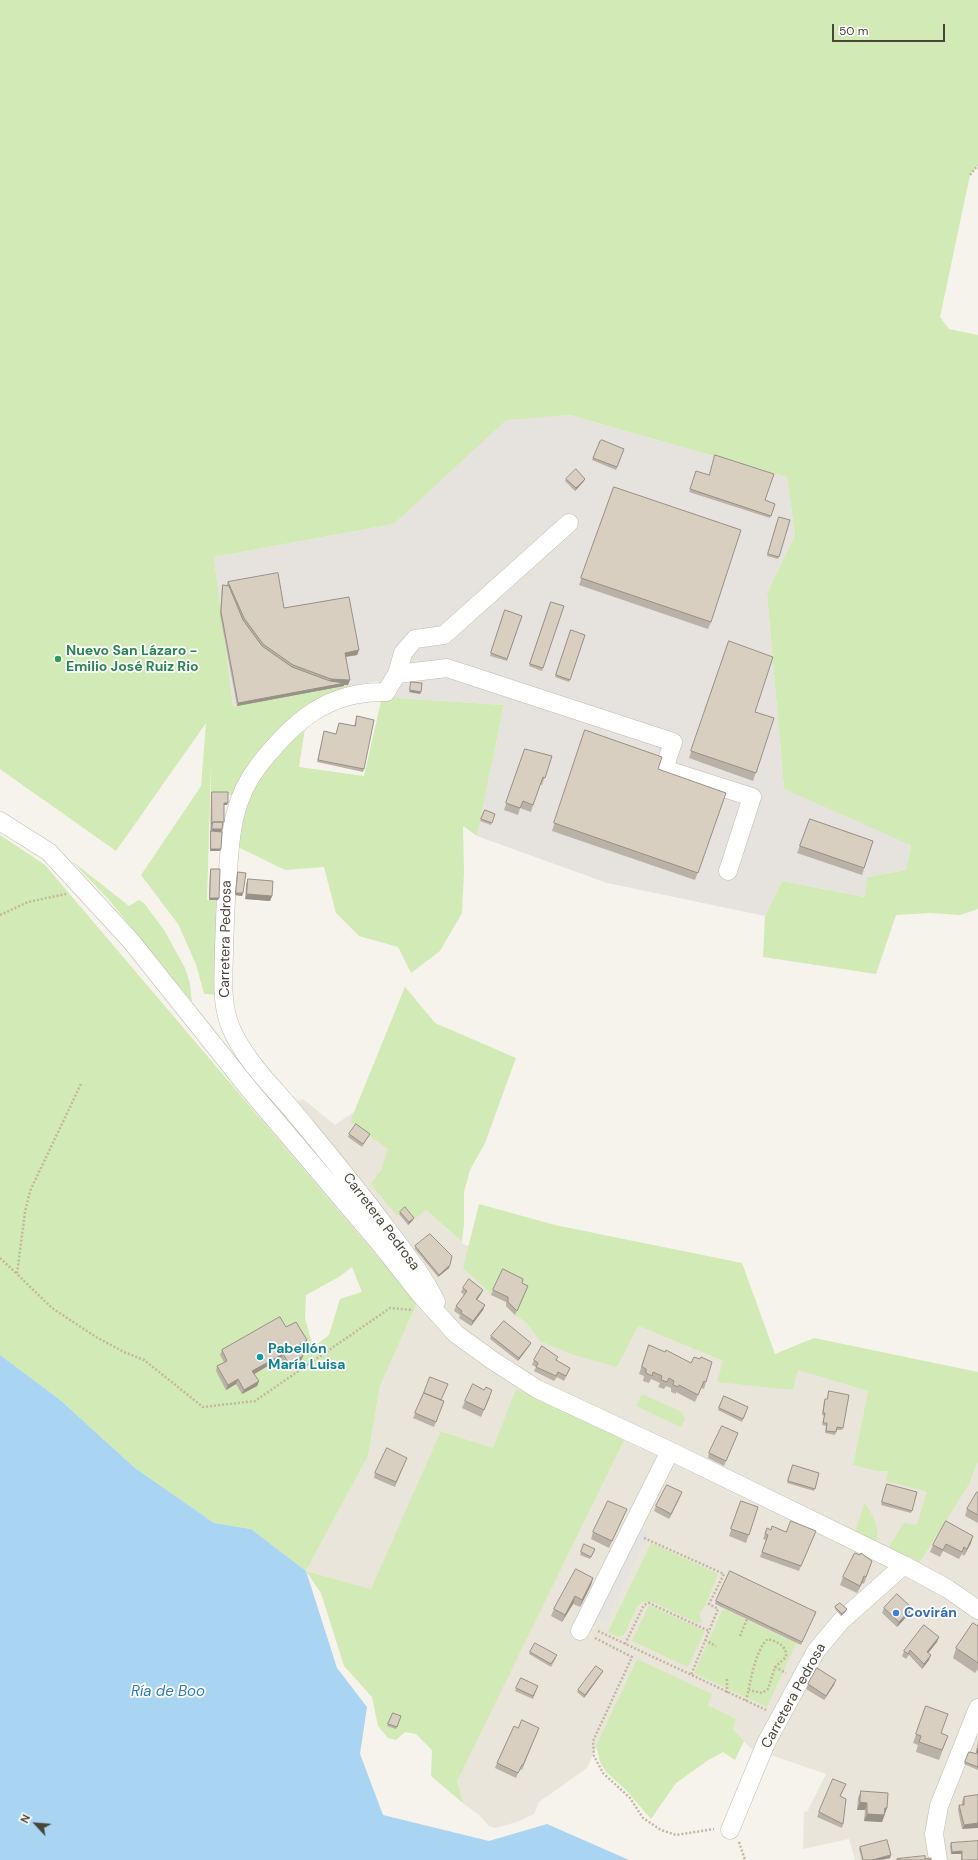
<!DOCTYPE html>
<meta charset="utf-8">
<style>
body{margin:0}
#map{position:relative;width:978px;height:1860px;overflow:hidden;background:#f6f3ec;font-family:"DM Sans",sans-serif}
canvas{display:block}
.north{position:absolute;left:16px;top:1804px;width:40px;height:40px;-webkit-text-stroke:3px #fff;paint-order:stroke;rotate:296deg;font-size:11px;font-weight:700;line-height:16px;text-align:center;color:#4b4439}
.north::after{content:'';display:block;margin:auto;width:14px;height:18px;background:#4b4439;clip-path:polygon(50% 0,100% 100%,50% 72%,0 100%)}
.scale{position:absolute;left:832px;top:24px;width:113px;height:18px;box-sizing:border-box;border:2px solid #4b4439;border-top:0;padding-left:5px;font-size:12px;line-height:14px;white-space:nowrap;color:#4b4439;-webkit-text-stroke:3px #fff;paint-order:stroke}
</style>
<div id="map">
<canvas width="978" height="1860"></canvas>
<div class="north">N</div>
<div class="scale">50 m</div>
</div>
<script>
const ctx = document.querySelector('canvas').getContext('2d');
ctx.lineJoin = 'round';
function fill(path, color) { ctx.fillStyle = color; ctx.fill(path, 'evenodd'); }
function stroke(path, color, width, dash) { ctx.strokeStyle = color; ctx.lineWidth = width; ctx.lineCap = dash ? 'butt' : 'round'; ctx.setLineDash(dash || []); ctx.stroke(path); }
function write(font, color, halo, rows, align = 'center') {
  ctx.font = font + ' "DM Sans",sans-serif'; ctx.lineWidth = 3.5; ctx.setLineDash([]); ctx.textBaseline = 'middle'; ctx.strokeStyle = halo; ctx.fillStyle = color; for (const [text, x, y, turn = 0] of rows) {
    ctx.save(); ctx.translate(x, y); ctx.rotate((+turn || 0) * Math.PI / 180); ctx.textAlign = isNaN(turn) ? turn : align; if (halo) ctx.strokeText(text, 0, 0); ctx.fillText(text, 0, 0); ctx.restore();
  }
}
fill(new Path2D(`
 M405,987L435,1023L381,1170L465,1245L470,1246L479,1204L638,1326L793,1390L798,1369L868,1391L853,1465L876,1471H889L969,1484L978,1462V1860H855L849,1839L803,1849L804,1811L807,1812L826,1774L750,1748L733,1729L736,1719L708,1705L637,1659L587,1768L539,1802L534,1814L517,1822L495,1828L489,1826L479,1815L464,1804L457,1781L493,1448L442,1431L406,1514L371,1589L306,1571L368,1456L380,1386L417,1303L260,1118L303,1099L335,1125L355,1111Z`), '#eae5da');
fill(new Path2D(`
 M570,415L787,477L795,535L767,593L784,789L911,844L906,870L867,877L866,897L782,881L765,916L607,883L477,836L504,705L382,697L378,681L233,706L214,557L394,524L506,419Z`), '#e6e2dd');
fill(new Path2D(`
 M0,0H978V165L970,175L940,317L949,329L978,335V909L960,915L930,913L896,915L876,974L763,957L765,916L782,881L865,897L867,877L906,870L911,845L784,789L767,593L795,535L787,477L570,415L506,420L394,524L214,557L233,706L352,685L311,703L288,724L236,795H211V766L207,900H223L219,995L204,994L196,964L178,924L141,875L201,786L206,723L116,851L0,769Z
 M382,697L504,705L477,836L463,826L464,872L462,913L440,951L411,973L398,947L359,936L336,913L324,867L285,870L238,847V820L266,762L306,722L299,767L364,776Z
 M0,835L45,865L417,1303L380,1386L368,1456L306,1571L371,1589L441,1431L493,1448L516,1389L625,1438L457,1781L464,1804L431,1776L432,1750L416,1734L405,1732L396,1740L388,1738L378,1726L372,1697L344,1666L321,1593L306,1571L251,1529L214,1523L135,1468L59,1399L0,1355ZM352,1267L362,1292L340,1299L329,1335L313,1347L305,1318L306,1295L339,1277Z
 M72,861L129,906L139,900L144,903L164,930L185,968L190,984L192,1002L109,900Z
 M405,987L435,1023L516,1058L485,1143L470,1170L464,1192V1224L462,1242L426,1210L413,1220L404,1210L397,1216L371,1184L381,1170L388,1149L350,1122Z
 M479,1204L555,1225L742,1263L775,1354L814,1338L978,1372V1462L969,1484L919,1563L889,1547L904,1523L917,1525L927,1492L886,1481L888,1471H876L853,1465L868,1391L798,1370L793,1390L717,1382L723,1361L638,1326L617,1367L574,1355L540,1341L526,1322L515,1315L501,1274L491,1295L486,1289L463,1268Z
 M642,1394L682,1412L685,1419L681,1427L636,1406Z
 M865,1503C873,1516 879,1526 877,1542L855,1532Z
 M651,1543L718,1574L706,1604L699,1613L702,1622L697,1623L653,1602H642L637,1607L624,1635L618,1637L608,1632Z
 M649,1605L705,1631L688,1667L632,1641Z
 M723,1609L796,1643L767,1707L694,1673Z
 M637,1659L712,1694L708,1705L736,1719L733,1729L744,1741L735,1760L723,1752L707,1761L676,1783L651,1819L625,1789L606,1772L600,1762L596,1746Z`), '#d2eab5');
fill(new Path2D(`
 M639,1528L649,1533L606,1621L596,1617Z`), '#e5e3e0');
fill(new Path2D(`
 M0,1355L59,1399L135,1468L214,1523L251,1529L306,1571L337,1668L367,1707L360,1754L383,1815L489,1841L547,1824L629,1860H0Z`), '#a9d4f2');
const minor = new Path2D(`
 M397,674L447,668L673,742L664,769L752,797L728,871
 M0,821L49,852L131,941L249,1089L382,1246L419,1293L456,1334L492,1360L537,1389L670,1451L904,1565L948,1589L978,1610
 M436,1302C423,1275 405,1253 387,1229C357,1188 325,1150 293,1111C271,1085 244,1059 231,1028C220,1002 224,975 224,948C225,927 225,907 227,886C230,842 230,802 259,765C294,721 327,691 386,692L397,674L403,653L415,639L444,635L569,523
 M580,1631L670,1451
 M730,1830L766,1743L816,1651L841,1621L904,1565
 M938,1860L934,1834L939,1806L978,1708`);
stroke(minor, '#c2bbae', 19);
stroke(new Path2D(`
 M970,175L978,165
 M0,915L28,902L66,894
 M81,1084L30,1191L25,1212L17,1274L52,1308L96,1337L124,1352L144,1360L203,1407L255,1401L390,1308L413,1310
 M0,1258L17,1274
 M644,1538L724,1574L709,1604L718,1609L691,1675
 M598,1631L766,1710
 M740,1636L747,1619
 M595,1638L632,1657L593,1741L594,1756L603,1773L630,1798L643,1818L661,1830L676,1835L714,1829
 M705,1640L716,1646
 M625,1644L644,1605L649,1603L709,1631
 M775,1667L786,1673
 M727,1679V1693
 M746,1701C750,1685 755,1649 768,1639C777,1642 787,1645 786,1657L775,1667L768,1689L762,1693L749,1690
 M739,1842L745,1860`), '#c4b79f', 2.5, [2, 2]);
stroke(minor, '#fff', 18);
fill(new Path2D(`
 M600,441L624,449L616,470L592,460Z
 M696,471L765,500L775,504L770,518L689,492Z
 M566,479L584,481L575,491L565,481Z
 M614,487L711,622L708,629L579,585Z
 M779,517L790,520L778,559L767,556Z
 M228,582L284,608L359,650L357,655L346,657L348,685H344V686L237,706L220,614L222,588L223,585L226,586Z
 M551,602L543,668L542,671L529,666Z
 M505,610L522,616L507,661L490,656Z
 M571,630L570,680L569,682L555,677Z
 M729,641L755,712L774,718L753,781L689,758Z
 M357,716L364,769L363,772L317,762L324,731L336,734L339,723L354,726Z
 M585,730L658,770L726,793L695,880L552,831Z
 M525,749L552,756L542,785L540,784L531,812L520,808L518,815L504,810Z
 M212,792L227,805H224L223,824L222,832L220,851H210L211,794Z
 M485,810L495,814L491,825L480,821Z
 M810,819L873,841L862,875L797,853Z
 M211,869L218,900H209L210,871Z
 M238,872L243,893L242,896L235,895Z
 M248,879L272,896L270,901L245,899L246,884Z
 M349,1134L369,1136L362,1147L348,1137Z
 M400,1212L413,1220L408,1225L399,1214Z
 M415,1246L450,1265L449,1268L438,1277L415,1249Z
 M522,1283L528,1286L515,1315L506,1306V1302L491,1295L493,1290Z
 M463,1288L483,1290L481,1294L477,1300L485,1305L483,1310L471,1326L459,1318L460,1315L454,1311L456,1306L464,1295L461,1292Z
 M286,1327L307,1340L306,1345L298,1349L303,1356L301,1361L287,1369L281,1358L254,1374L259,1381L257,1386L242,1394L236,1384L226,1390L216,1371L217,1366L224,1362L220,1355L222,1350Z
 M491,1336L531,1343L530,1345L518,1361L490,1339Z
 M649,1345L706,1382L704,1389L701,1388L695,1402L676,1392V1394L671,1392V1388L666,1386L664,1389L658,1387L660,1383L651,1379L649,1383L643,1381L644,1376L639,1374Z
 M534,1360L557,1361L570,1368L568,1373L564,1381L557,1377L554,1381L534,1371L536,1367L532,1365Z
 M829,1391L843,1428L842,1430H837L835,1435L825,1433L826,1426L822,1425L824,1416L822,1415L824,1401L825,1399H827Z
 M424,1393L444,1401L434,1427L413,1418Z
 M724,1396L748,1407L742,1422L718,1410Z
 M490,1397L481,1417L462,1408L465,1401Z
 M736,1438L724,1466L708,1458L709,1453Z
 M405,1463L395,1487L374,1478L375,1473Z
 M793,1465L819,1473L814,1491L787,1483Z
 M886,1486L917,1492L911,1513L881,1505Z
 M978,1492V1523L965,1516L967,1509Z
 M680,1497L669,1519L654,1511L656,1506Z
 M741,1501L758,1507L746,1543L729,1536Z
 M627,1509L624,1516L609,1548L591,1539L593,1532Z
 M767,1528L771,1530L814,1536L799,1571L760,1557L766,1540L763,1539Z
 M971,1543L964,1556L962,1554L959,1559L943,1551L940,1557L930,1552L933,1545Z
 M584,1544L595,1549L590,1559L580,1555Z
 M860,1555L872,1561L864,1584L862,1583L857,1593L840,1585L843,1577Z
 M593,1578L591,1585L580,1607L573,1604L562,1622L551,1616L554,1609Z
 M716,1601L816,1612L801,1645L715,1604Z
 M835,1607L846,1611L841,1616L835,1609Z
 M884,1608L910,1613L897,1627L882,1613Z
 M978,1626V1669L975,1673L953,1658L956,1648Z
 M939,1637L937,1642L928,1653L929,1660L922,1669L909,1655L906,1659L902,1656L904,1651Z
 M530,1652L556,1658L551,1667L529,1654Z
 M603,1671L602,1673L584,1698L577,1692L578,1690Z
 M521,1678L538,1686L533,1699L515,1691Z
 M808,1684L834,1685L824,1700L806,1689Z
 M926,1706L941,1733L948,1736L939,1760L916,1752L918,1745L913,1743Z
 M393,1713L401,1716L396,1729L387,1726Z
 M518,1728H539L522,1770L520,1769L516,1778L495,1768L497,1763Z
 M978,1739V1753H976Z
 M969,1752L978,1754V1770L964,1764Z
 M846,1784L840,1797L843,1824L842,1828L817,1817L819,1812Z
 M861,1791L887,1808L882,1822L864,1821L865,1810H857L858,1798Z
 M978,1795L962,1829L958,1810L959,1805H962V1801L964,1797Z
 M951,1843L978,1860H961V1854H951L950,1846Z
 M860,1847L890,1858L881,1860H862L859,1849Z`), '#bab2a6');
fill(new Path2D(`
 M585,479L584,481L575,491L576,488Z
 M359,650L357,655L343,657L345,653Z
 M331,679L350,680L348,685H344V686L237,706L238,703L329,684Z
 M410,690L421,692L420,694L409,692Z
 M224,803H228L227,805H223Z
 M212,829H222L221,834L211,831Z
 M211,849H221L220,851H210Z
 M236,893H243L242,896L235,895Z
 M247,894L272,896L270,901L245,899Z
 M210,898H219L218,900H209Z
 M414,1218L413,1220L408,1225L409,1222Z
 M450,1265L449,1268L438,1277L439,1275Z
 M483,1290L481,1294L474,1304L476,1299Z
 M485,1305L483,1310L471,1326L473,1321Z
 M307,1340L306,1345L295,1350L297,1346Z
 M531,1343L530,1345L518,1361L519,1358Z
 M283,1354L281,1358L251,1376L252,1371Z
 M303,1356L301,1361L287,1369L289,1364Z
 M238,1379L236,1384L226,1390L228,1385Z
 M259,1381L257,1386L242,1394L244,1390Z
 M682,1492L680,1497L669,1519L671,1514Z
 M973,1536L971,1543L964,1556L967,1549Z
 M864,1576L862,1583L857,1593L860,1586Z
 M593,1578L591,1585L580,1607L582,1600Z
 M575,1596L573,1604L562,1622L565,1615Z
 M912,1608L910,1613L897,1627L899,1622Z
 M847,1609L846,1611L841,1616L842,1614Z
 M939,1637L937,1642L925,1657L927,1652Z
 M931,1655L929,1660L922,1669L924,1664Z
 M603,1671L602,1673L584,1698L585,1695Z
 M836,1680L834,1685L824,1700L826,1696Z
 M977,1748H978V1753H976Z
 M860,1802L867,1803L865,1810H857Z
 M885,1808H887L882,1822L864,1821L867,1814Z
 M978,1823V1828L962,1829L964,1825Z
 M962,1851L961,1854H951L952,1852Z
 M891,1855L890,1858L881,1860H872Z`), '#979187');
const building = new Path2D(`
 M602,440L624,449L617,467L593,458L600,441Z
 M715,455L774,474L765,500L775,504L771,516L690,489L696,471L709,475Z
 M576,469L585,479L576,488L566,479Z
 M614,487L741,530L711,622L581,578Z
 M779,517L790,520L779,557L768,554Z
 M278,573L284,608L349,597L359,650L345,653L350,680L331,679L293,665L263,644L244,618L228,582Z
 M223,585L229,586L243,620L262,646L292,667L330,681L345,683L238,703L221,612Z
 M551,602L564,606L543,668L530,664Z
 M505,610L522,616L507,659L491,653Z
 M571,630L585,635L570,680L556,675Z
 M729,641L773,657L755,712L774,718L756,773L691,751Z
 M411,682L422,683L421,692L410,690Z
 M357,716L374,720L364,769L318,760L324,731L336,734L339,723L355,726Z
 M585,730L662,757L658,769L726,793L698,873L554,823Z
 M525,749L552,756L545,778L543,777L533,805L523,801L520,808L506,803Z
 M212,792H228V803H224V822H213L212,824Z
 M485,810L495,814L492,823L481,819Z
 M810,819L873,841L864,868L800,846Z
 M213,822H223L222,829H212Z
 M211,831L222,832L221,849H211Z
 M211,869H220L219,898H210Z
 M238,872L246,873L243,893H236Z
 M248,879L273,881L272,896L247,894Z
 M356,1124L370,1134L363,1144L349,1134Z
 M405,1207L414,1218L409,1222L400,1212Z
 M430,1234L452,1256L450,1265L439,1275L415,1246Z
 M503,1269L523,1279L522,1283L528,1286L517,1311L508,1302V1297L493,1290Z
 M469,1279L483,1290L476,1299L485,1305L473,1321L461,1313L462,1311L456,1306L467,1291L463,1288Z
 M280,1317L286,1327L296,1322L307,1340L297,1346L303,1356L289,1364L283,1354L252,1371L259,1381L244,1390L238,1379L228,1385L217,1366L227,1361L222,1350Z
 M504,1321L531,1343L519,1358L491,1336Z
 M649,1345L665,1352L666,1350L691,1363L694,1357L700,1359L701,1357L712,1362L706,1382L704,1381L698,1395L679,1385L678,1387L673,1385L674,1381L669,1378L667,1382L661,1380L662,1376L653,1372L652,1376L646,1373V1369L642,1367Z
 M542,1346L558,1357L556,1360L570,1368L566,1376L558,1372L556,1376L536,1367L538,1363L534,1360Z
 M430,1377L448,1384L441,1400L424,1393Z
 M473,1384L484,1390L486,1387L492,1390L484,1410L465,1401Z
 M829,1391L849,1395L843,1428L837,1427L836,1432L826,1431L827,1423H823L825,1413H823L825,1399H827Z
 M424,1393L444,1401L436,1422L415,1413Z
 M724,1396L748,1407L743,1419L719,1408Z
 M722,1426L738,1433L726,1461L709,1453Z
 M387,1448L407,1458L396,1482L375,1473Z
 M793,1465L819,1473L815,1489L788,1481Z
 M887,1484L917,1492L912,1511L882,1502Z
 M667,1485L682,1492L671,1514L656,1506Z
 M977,1492H978V1515L967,1509Z
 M608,1501L627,1509L612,1541L593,1532Z
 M741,1501L758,1507L749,1535L731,1529Z
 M791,1521L816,1531L801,1566L762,1552L768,1535L765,1534L767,1528L771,1530L772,1526L786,1532Z
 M946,1521L973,1536L967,1549L964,1547L962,1552L946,1544L943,1550L933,1545Z
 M584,1544L595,1549L591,1557L581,1552Z
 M855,1553L860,1555L861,1553L872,1561L866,1577L864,1576L860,1586L843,1577Z
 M576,1569L593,1578L582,1600L575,1596L565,1615L554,1609Z
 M730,1571L816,1612L802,1642L716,1601Z
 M897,1594L912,1608L899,1622L884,1608Z
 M840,1603L847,1609L842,1614L835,1607Z
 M973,1623L978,1626V1663L956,1648Z
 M924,1625L939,1637L927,1652L931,1655L924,1664L910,1650L908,1654L904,1651Z
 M535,1643L557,1655L551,1664L530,1652Z
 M596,1666L603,1671L585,1695L578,1690Z
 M817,1668L836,1680L826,1696L808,1684Z
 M521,1678L538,1686L533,1696L516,1688Z
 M926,1706L948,1714L941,1733L948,1736L942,1750L919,1742L921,1736L916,1734Z
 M393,1713L401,1716L397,1727L388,1724Z
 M522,1720L539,1728L523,1765H522L518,1773L497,1763L514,1726L518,1728Z
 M969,1752L978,1754V1767L965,1762Z
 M833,1779L846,1784L840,1796L846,1799L843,1824L819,1812Z
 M861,1791L888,1793L887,1808H885L884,1815L867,1814V1803L860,1802Z
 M978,1795V1823L964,1825L959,1805H964V1797Z
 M887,1840L891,1855L872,1860H863L860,1847Z
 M978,1841V1860H962V1851L952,1852L951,1843Z
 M925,1856V1859L931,1858V1860H897V1859Z`);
fill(building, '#d8cfc1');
stroke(building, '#979187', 1);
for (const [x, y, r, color] of [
 [58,659,4,"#2e9e5b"],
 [260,1357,4,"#0f9aa8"],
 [896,1613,4,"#3f7fe0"]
]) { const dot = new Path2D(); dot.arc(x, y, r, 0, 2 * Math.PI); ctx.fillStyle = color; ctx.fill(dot); stroke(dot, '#fff', 1.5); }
write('bold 14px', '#27864d', '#fff', [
 ["Nuevo San Lázaro -",66,651],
 ["Emilio José Ruiz Rio",66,667]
], 'left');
write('14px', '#4b4439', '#fff', [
 ["Carretera Pedrosa",226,939,-89],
 ["Carretera Pedrosa",381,1222,53],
 ["Carretera Pedrosa",794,1696,-61]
]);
write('bold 14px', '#0d838f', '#fff', [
 ["Pabellón",268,1349],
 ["María Luisa",268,1365]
], 'left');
write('bold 14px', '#366cbe', '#fff', [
 ["Covirán",904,1613]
], 'left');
write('italic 15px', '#2e7ab2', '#fff', [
 ["Ría de Boo",168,1692]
]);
</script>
